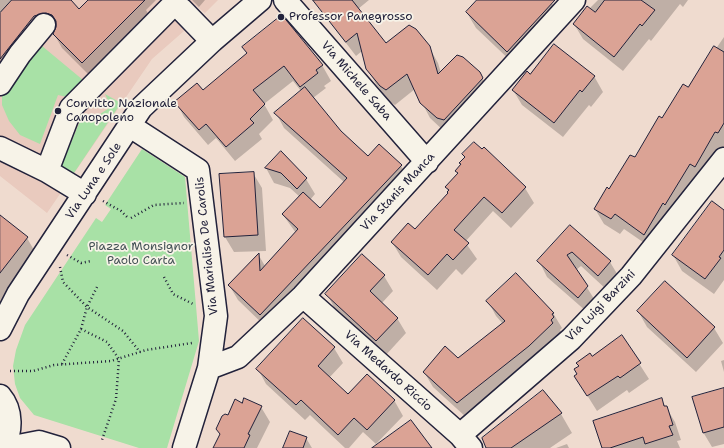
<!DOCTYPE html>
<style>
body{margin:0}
canvas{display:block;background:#efdbcf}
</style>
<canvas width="724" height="448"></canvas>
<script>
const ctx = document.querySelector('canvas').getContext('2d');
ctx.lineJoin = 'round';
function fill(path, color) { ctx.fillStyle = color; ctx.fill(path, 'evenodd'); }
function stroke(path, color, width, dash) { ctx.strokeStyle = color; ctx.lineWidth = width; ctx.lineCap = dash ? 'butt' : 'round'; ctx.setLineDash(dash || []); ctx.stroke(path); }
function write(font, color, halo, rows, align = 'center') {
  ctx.font = font + ' "Shantell Sans",sans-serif'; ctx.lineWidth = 3.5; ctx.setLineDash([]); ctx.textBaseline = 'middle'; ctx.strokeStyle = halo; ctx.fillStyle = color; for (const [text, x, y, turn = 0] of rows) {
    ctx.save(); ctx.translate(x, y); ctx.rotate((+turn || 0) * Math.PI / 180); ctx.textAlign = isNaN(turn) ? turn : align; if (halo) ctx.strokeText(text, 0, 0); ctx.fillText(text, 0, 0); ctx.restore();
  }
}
fill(new Path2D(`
 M31,0H218L205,13L196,6L179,22L184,31L152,59L47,213L0,176V59L42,6Z`), '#e9cabe');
fill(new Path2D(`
 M36,41L83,80L67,97L58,95L40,144L20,135L9,121L2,105V90Z
 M105,94L121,103L74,173L61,167L82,116L89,121L111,107Z
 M142,149L185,177L199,341L167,448H139L34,415L20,398L15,384L13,366L16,350L25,325L96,218L102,222L111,209L105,205Z`), '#a8e1a6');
fill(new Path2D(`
 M0,0H69L79,10L89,0H156L146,10L150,17L91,77L62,48L54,34L57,28L55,27L42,30L0,84Z
 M192,0H205L199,7Z
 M313,0H369L358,9L386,45L429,47L438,63L441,73L479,72L488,88L446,133L430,118L415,89L395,105L389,101L376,84L367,68L362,51L356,56Z
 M479,0H550L561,18L516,66L476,28L467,13Z
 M598,0H688L683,7L680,4L651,41L649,39L623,71L583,39L574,24Z
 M724,37V146L704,181L653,249L624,229L620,234L604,224L595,209L635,159L663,119L689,88Z
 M243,47L322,65L331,81L324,86L326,88L313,98L340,131L368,157L401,166L410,181L269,330L238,300L229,285L258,254L265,266L296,233L283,215L300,197L290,188L274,183L266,168L281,152L306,179L315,194L310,200L320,209L344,182L284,128L276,113L301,91L293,81L264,104L273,120L259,134L262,139L235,161L216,138L208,145L184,117L176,102L203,91L247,54Z
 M530,75L594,76L603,92L591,107L589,105L563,137L522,105L513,90Z
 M456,171L525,188L534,203L511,228L493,211L465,242L477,259L462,275L456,269L437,290L401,257L392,242L415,230L449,193L446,187L458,174Z
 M253,173L262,188L266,251L234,252L225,237L220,175Z
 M724,211V280L714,294L682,271L673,255Z
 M0,217L27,238L38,257L0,305Z
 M570,226L610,262L619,277L607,290L581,266L576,270L596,302L587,312L547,277L539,261Z
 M384,276L393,291L381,304L397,318L406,333L385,356L335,309L327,294Z
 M488,301L553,313L562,328L560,330L562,333L467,418L433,387L424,372L458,359L503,324L496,316Z
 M638,311L714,328L723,343L696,372L647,327Z
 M622,337L649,379L629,393L627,390L597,411L575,376Z
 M334,348L343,363L329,378L348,395L394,400L403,416L376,444L363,432L349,448H345L310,415L305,420L266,384L258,369Z
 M724,360V372L721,361Z
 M724,389V444L712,447L703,432Z
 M543,392L561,414L572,433L550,448H487Z
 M661,399L675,422L681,440L677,441L680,448H603Z
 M243,404L261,407L270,422L257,448H214L228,417Z
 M306,438L312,448H284Z
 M567,444L569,448H556Z`), '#0003');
const building = new Path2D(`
 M12,0H71L79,9L88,0H145L82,63L53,34L56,27V21L52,15L46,13L34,16L0,59V13Z
 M313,0H352L386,43L409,25L416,29L430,46L438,74L457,55L463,57L480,72L483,78L444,120L437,118L420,103L407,74L386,90L380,86L366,69L357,33L346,42Z
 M477,0H555L507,52L466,12Z
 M605,0H641L655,10L642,26L640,24L614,57L573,24L587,6L595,12Z
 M282,15L323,65L316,70L318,73L300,87L284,66L253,90L265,104L250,119L254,123L226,147L206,124L199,130L174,102L197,83L203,90L247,53L242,47Z
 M554,44L595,76L582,92L580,90L554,123L512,90L527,71L530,74Z
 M714,46L724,52V123L718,133L715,132L695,167L690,164L665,205L663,203L644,235L615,214L611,219L594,209L607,187L609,189L630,155L635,157L659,116L662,118L683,84L688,87Z
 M305,87L341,131L368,156L379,144L402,165L260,315L228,285L259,253L260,271L298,229L282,214L303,192L320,208L347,178L274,113Z
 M474,142L482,149L484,147L526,187L502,213L484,197L454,230L469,243L453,260L447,254L428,275L391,242L408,223L415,229L448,193L447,192L449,190L445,187L458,173L455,171L461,164L459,163L465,157L462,154Z
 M281,151L307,178L297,189L281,173L265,168Z
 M254,172L258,235L224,237L219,174Z
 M712,201L724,210V250L719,257L721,258L705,279L672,255Z
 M0,215L28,237L0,273Z
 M570,225L611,261L598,276L572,252L567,255L588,286L578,298L537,261Z
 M362,254L385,275L370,291L398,318L376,341L325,294Z
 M516,273L554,313L552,314L554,317L551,320L553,323L529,346L457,403L423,372L445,346L458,358L505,321L486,301Z
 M665,281L715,327L687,358L637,311Z
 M303,318L335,347L318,366L348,394L367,374L395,400L367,430L354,418L338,435L301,400L296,405L256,369Z
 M622,335L641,363L620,378L618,376L587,396L574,376L577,374L574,369L579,366L576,363L590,353L592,356Z
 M724,388V427L703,433L692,397Z
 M543,390L562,413L511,448H486L482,438Z
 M244,398L262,406L248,434L250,435L244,448H213L220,434L216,429L222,416L225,414L228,415L235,399L242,403Z
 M662,398L664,406H667L673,425L669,426L673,435L645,444L643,437L610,448H602L593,421Z
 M411,420L432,448H372Z
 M290,431L307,437L303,448H283Z`);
fill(building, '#dba395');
stroke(building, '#22223b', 1);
const minor = new Path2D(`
 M285,0L427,162
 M0,84L20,54L44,25
 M130,126L198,170L216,316L209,368L184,448
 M0,148L47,171L85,194
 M47,171L71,108L170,8L176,6L181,9L212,41
 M303,296L460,435L471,448
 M0,329L18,294L141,108L212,41L260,0
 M209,368L238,357L303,296L574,0
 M460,435L571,339L631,276L724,159`);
const major = new Path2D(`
 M0,396C12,410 13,433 1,448
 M8,448L39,442L59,448`);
stroke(minor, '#22223b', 25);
stroke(major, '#22223b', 25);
stroke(new Path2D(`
 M103,201L121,211L127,217
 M131,218L154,205L184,203
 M67,255L81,263L91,261
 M60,267L63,282L87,307L123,331L140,352
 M164,277L173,294L195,305
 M81,329L107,342L119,359L116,399L102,440
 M62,364L81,329L87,307L97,287
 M10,371H33L54,365L111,361L146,350L192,343`), '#22223b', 2.5, [1, 3]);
stroke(minor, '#f7f3e8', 22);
stroke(major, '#f7f3e8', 22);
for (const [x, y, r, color] of [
 [281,17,4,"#22223b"],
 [58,111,4,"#22223b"]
]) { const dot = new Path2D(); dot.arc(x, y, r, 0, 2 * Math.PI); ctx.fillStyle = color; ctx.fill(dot); stroke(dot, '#f7f3e8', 1.5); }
write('12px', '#22223b', '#f7f3e8', [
 ["Professor Panegrosso",289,17],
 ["Convitto Nazionale",66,104],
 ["Canopoleno",66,118]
], 'left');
write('12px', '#22223b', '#f7f3e8', [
 ["Via Michele Saba",356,81,49],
 ["Via Luna e Sole",94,181,-56],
 ["Via Stanis Manca",398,192,-47],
 ["Via Marialisa De Carolis",207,246,-96],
 ["Via Luigi Barzini",601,306,-46],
 ["Via Medardo Riccio",388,371,42]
]);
write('12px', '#445256', '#f7f3e8', [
 ["Piazza Monsignor",141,247],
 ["Paolo Carta",141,261]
]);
</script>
